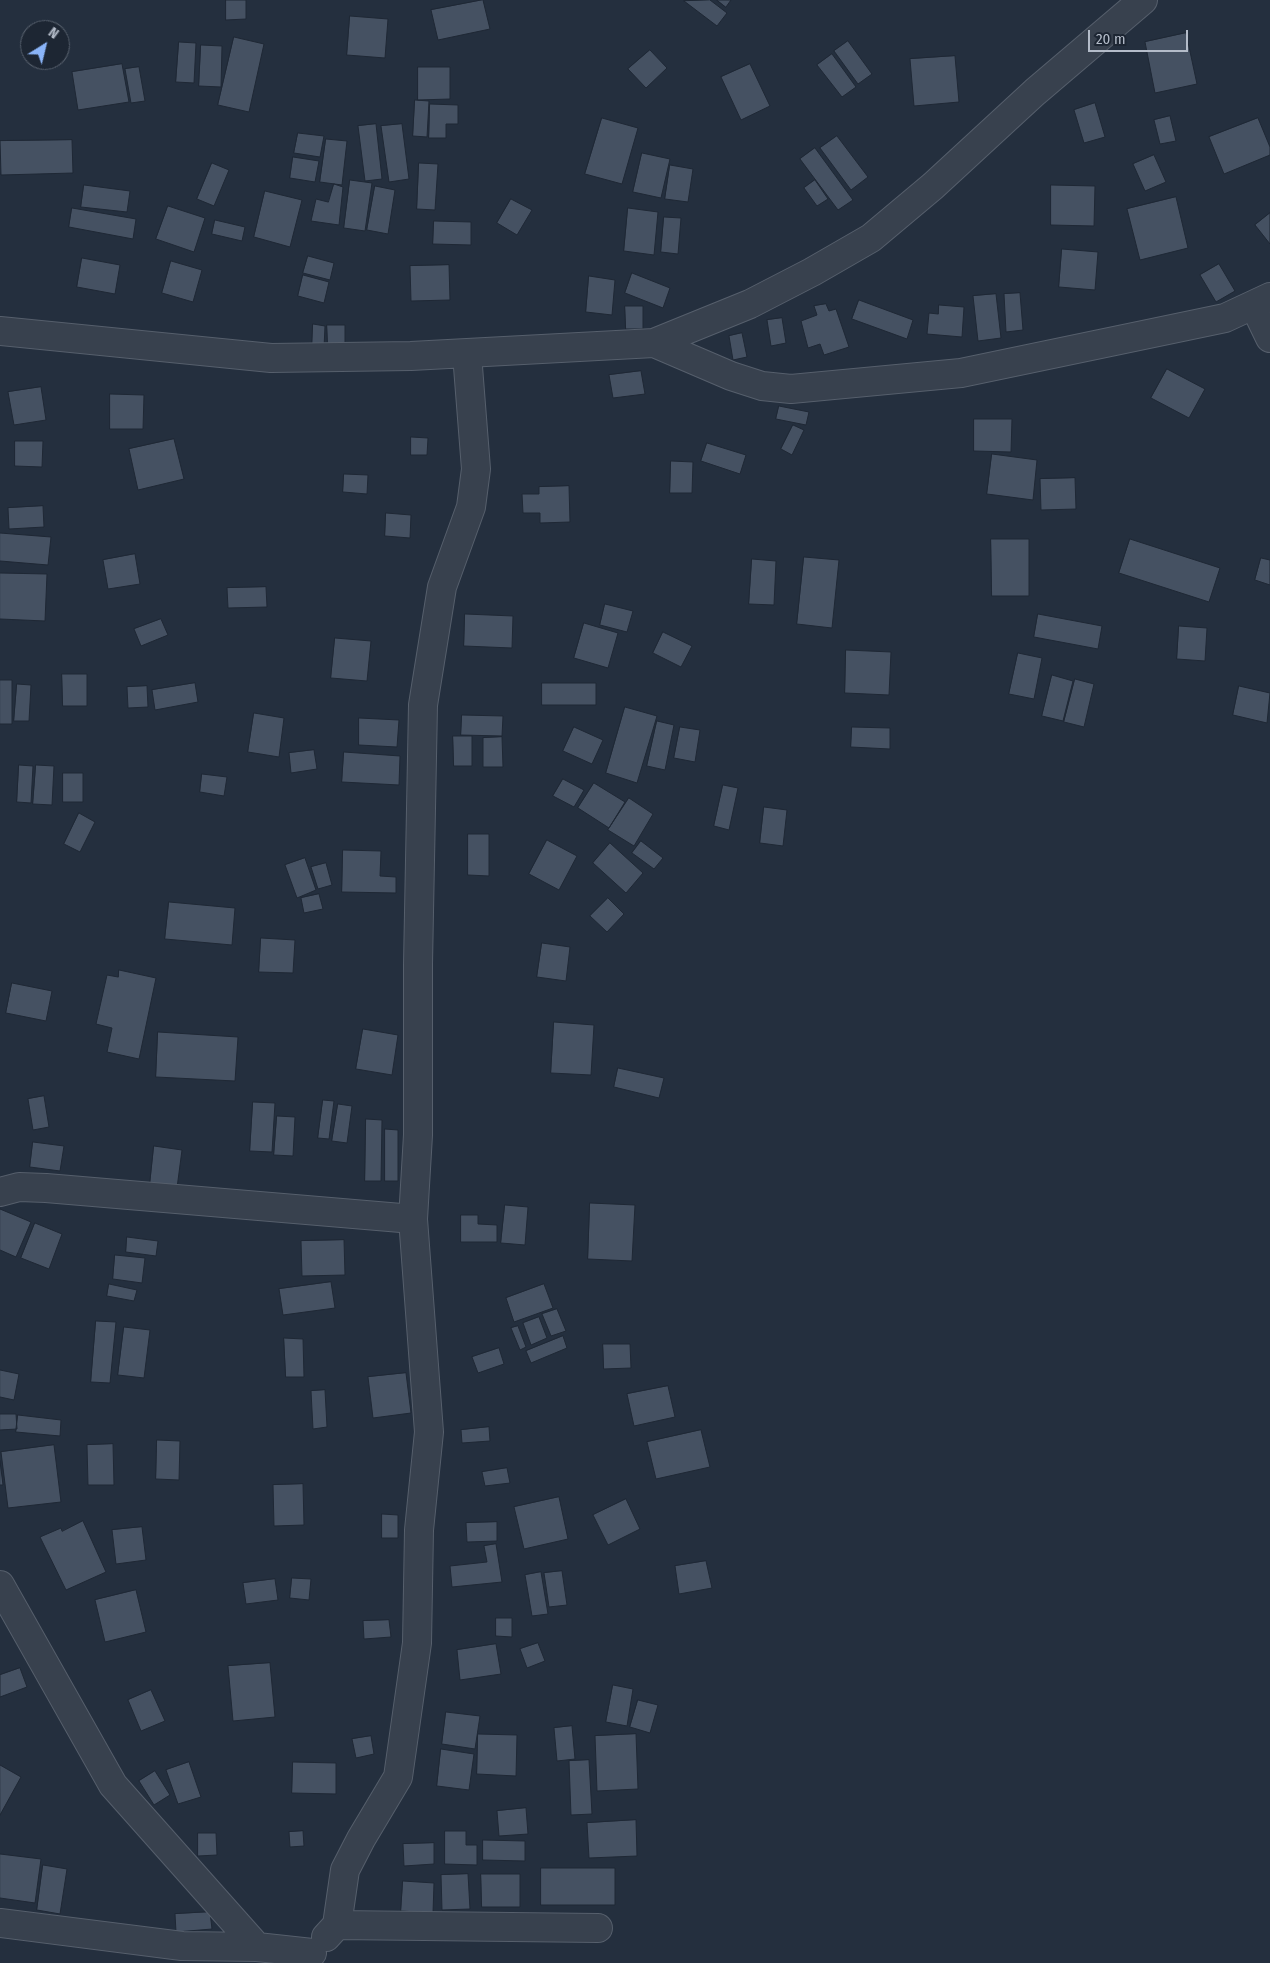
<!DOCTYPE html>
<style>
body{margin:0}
#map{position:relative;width:1270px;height:1963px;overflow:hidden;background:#242f3e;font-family:"Fira Sans Condensed",sans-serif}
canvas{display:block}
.north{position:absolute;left:20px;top:20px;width:50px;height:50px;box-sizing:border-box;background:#1d2633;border:1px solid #59626f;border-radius:50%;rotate:36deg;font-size:14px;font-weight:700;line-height:20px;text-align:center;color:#b4bcc9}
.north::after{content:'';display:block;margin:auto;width:18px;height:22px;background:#8ab4f8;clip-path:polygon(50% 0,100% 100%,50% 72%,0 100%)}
.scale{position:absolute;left:1088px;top:30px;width:100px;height:22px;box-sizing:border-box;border:2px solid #b4bcc9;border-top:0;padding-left:6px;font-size:15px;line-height:18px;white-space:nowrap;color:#b4bcc9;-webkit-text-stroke:4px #1d2633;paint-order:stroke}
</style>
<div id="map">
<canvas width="1270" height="1963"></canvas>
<div class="north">N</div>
<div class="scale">20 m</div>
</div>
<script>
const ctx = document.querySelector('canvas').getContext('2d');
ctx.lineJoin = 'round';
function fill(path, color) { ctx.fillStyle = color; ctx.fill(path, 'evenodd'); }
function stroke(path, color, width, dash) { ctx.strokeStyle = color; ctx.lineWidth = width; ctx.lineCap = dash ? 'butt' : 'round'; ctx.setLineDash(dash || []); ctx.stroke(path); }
const building = new Path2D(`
 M226,0H246V19L226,20Z
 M483,0L490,29L438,40L431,10Z
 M710,0L727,13L717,26L684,1Z
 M717,0H731L726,7Z
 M350,16L388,19L385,58L347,55Z
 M1186,33L1197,84L1155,93L1145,42Z
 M234,37L264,44L249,112L218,105Z
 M848,41L872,74L858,84L834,51Z
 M179,42L196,43L194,83L176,82Z
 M201,45L222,46L221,87L199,86Z
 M650,50L667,68L646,88L628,69Z
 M832,54L856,87L842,97L817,65Z
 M955,56L959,102L914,106L910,59Z
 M122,64L129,102L78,110L72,72Z
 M750,64L770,106L741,120L721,77Z
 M139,67L145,101L131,103L125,69Z
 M418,67H450V99L418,100Z
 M415,100L429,101L427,137L413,136Z
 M1095,103L1105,137L1084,143L1074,110Z
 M430,104L458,105V124H446V138H429Z
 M1170,116L1176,141L1160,144L1154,120Z
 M602,118L638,128L622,184L585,174Z
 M1258,118L1270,147V155L1224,174L1209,137Z
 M376,124L382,179L365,181L358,126Z
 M402,124L409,179L389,182L381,126Z
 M298,133L324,136L320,157L294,153Z
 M837,136L868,177L851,190L820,148Z
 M326,139L347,141L342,185L320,182Z
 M72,140L73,173L1,175L0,141Z
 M815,148L853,200L838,210L800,159Z
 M642,153L670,159L661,198L633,192Z
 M1154,155L1166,182L1145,191L1133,164Z
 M293,157L319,161L315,182L290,178Z
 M212,163L229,170L214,206L197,199Z
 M419,163L438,164L435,210L417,209Z
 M670,165L693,169L688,202L665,199Z
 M350,180L372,183L365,231L344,228Z
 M815,180L828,199L817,206L804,188Z
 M334,184L343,187L339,225L311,221L316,199L328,202Z
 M84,185L130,191L127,212L81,207Z
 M1051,185L1095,186L1094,226L1051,225Z
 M375,186L395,190L388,234L367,230Z
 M265,191L302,200L290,247L254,237Z
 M1176,197L1188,248L1140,260L1127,209Z
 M511,199L532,210L517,235L497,223Z
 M168,206L205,218L194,252L156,239Z
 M72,208L136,219L133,239L69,227Z
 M628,208L658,212L654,255L624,251Z
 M1270,213V244L1255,225Z
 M664,217L681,218L678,254L661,252Z
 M215,220L245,227L242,241L212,234Z
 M434,221L471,222V245L433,244Z
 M1062,249L1098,252L1095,290L1059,287Z
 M308,256L334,263L330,280L303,273Z
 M82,258L120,265L115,294L77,287Z
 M171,261L202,270L193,302L162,293Z
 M1219,264L1235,291L1216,302L1200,275Z
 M449,265L450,300L411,301L410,266Z
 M632,273L670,288L663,308L625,293Z
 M303,275L329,282L324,303L298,296Z
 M589,276L615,280L612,315L586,312Z
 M1020,293L1023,330L1006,332L1004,294Z
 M996,294L1001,338L978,341L973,296Z
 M859,300L913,320L907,339L852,319Z
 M826,304L829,311L836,309L849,347L824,355L820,344L808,348L801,321L817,315L814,306Z
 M939,305L964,307L962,337L927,334L929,313L938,314Z
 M625,306H643V329H626Z
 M782,318L786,343L771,346L767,320Z
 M313,324L325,326L324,348L312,346Z
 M327,325H345V348H328Z
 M742,333L747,357L733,360L729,336Z
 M1167,369L1205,389L1189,418L1151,398Z
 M641,371L645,394L613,398L609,375Z
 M41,387L46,420L14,425L8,392Z
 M110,394L144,395L143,429H110Z
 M779,406L809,412L806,425L776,419Z
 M974,419H1012L1011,452L974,451Z
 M793,425L804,430L792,455L781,449Z
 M411,437L428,438L427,455H411Z
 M174,439L184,479L138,490L129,449Z
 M15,441H43L42,467L15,466Z
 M707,443L746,455L740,474L701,461Z
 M992,454L1037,460L1033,500L987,494Z
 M671,461L693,462L692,493H670Z
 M344,474L368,475L367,494L343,492Z
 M1075,478L1076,509L1041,510L1040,479Z
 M569,486L570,522L540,523V513H523L522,494H539V487Z
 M43,506L44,527L9,529L8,508Z
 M386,513L411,515L410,538L385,536Z
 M0,533L51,537L48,565L0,561Z
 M991,539H1029V596H992Z
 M1130,539L1220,568L1209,602L1119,573Z
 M135,554L140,584L108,589L103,560Z
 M804,557L839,560L832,628L797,624Z
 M1261,558L1270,560V585L1255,580Z
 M752,559L776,561L774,605L749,604Z
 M0,573L47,574L45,621L0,619Z
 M266,587L267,607L228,608L227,588Z
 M605,604L633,611L627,632L600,625Z
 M465,614L513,616L512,648L464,646Z
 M1038,614L1102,626L1098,649L1034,637Z
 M161,619L168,635L141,646L134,629Z
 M584,623L618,633L608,668L574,658Z
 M1179,626L1207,628L1205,661L1177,659Z
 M663,632L692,646L681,667L653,653Z
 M335,638L371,641L367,681L331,678Z
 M846,650L891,652L889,695L845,693Z
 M1018,653L1042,658L1034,699L1009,694Z
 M62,674H87V706H63Z
 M1052,675L1073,681L1063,721L1042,716Z
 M1075,679L1094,684L1084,727L1064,722Z
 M0,680H12V724H0Z
 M195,683L198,702L155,710L152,690Z
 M542,683H596V705H542Z
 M17,684L31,685L29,721H14Z
 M147,686L148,707L128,708L127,687Z
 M1239,686L1270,693L1267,723L1233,715Z
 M625,707L657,716L637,783L606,773Z
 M254,713L284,718L279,757L248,752Z
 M462,715L503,716L502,736L461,735Z
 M359,718L399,720L397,747L359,745Z
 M657,721L674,725L665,770L647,766Z
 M574,727L603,740L592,764L563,751Z
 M680,727L700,730L695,762L674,758Z
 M852,727L890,728V749L851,747Z
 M453,736H472V766H454Z
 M502,737L503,767H483V738Z
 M314,750L317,769L291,773L289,753Z
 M344,752L400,756L399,785L342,782Z
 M19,765L33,766L31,803L17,802Z
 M36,765L54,766L52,805L33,804Z
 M63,773H83V802H63Z
 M202,774L227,777L224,796L200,792Z
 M563,779L584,790L574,807L553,796Z
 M594,783L625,802L609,828L578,808Z
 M723,785L738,788L729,830L714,826Z
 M629,798L653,814L634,846L608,830Z
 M764,807L787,810L783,846L760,843Z
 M79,813L95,822L80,852L64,844Z
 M468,834H489V876L468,875Z
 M547,840L577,856L559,890L529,874Z
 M641,841L663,858L654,869L632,853Z
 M610,843L643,873L626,893L593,863Z
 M343,850L381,851L380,876L396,877V893L342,892Z
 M305,858L316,890L297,898L285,865Z
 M326,863L332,885L318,889L311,867Z
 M319,894L323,909L304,913L301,898Z
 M608,898L624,914L607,932L590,916Z
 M169,902L235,908L232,945L165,939Z
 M261,938L295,940L293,973L259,972Z
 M542,943L570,947L566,981L537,977Z
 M119,970L156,978L139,1059L107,1052L112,1028L96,1024L107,975L118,977Z
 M12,983L52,991L46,1021L6,1013Z
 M554,1022L594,1025L591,1075L551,1073Z
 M363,1029L398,1035L392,1075L356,1069Z
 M158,1032L238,1037L235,1081L156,1077Z
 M618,1068L664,1078L659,1098L614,1087Z
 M44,1096L49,1127L33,1130L28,1099Z
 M323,1100L334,1101L329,1139L318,1138Z
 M253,1102L275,1103L272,1152L250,1151Z
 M338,1104L352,1106L347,1143L332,1141Z
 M277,1116L295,1117L293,1156L274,1155Z
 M366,1119L382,1120L381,1181H365Z
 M385,1129L398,1130V1181H385Z
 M33,1142L64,1146L60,1171L30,1167Z
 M154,1146L182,1150L177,1188L150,1184Z
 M590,1203L635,1205L632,1261L588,1259Z
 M505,1205L528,1207L525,1245L501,1243Z
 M0,1209L31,1222L16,1257L0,1250Z
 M461,1215H478V1224L497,1225V1242H461Z
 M35,1223L62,1234L49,1269L21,1258Z
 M127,1237L158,1241L156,1256L126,1252Z
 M344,1240L345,1275L302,1276L301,1241Z
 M115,1255L145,1258L142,1283L113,1279Z
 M331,1282L335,1308L283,1315L279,1289Z
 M109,1284L137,1290L134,1301L107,1296Z
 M544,1284L553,1308L514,1322L506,1298Z
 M557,1309L566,1331L551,1336L542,1314Z
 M539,1317L547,1338L531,1345L523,1323Z
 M96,1321L116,1322L110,1383L91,1382Z
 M518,1326L526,1347L520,1350L511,1328Z
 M124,1327L150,1330L144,1378L118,1375Z
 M563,1336L567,1348L531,1363L526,1351Z
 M284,1338L303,1339L304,1377H286Z
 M603,1344H630L631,1368L604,1369Z
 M499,1348L504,1364L478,1373L472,1357Z
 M0,1370L19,1374L14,1400L0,1397Z
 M406,1373L411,1413L373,1418L368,1377Z
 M668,1386L675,1417L634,1426L627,1394Z
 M325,1390L327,1427L313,1429L311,1391Z
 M0,1414H16L17,1429L0,1430Z
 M18,1415L61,1420L60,1436L16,1432Z
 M489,1427L490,1441L462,1443L461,1430Z
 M701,1430L710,1467L656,1479L647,1442Z
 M157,1440L180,1441L179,1480L156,1479Z
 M113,1444L114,1485H88L87,1445Z
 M54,1445L61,1502L8,1508L1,1452Z
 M0,1461L3,1485H0Z
 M507,1468L510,1483L485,1486L482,1472Z
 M303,1484L304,1525L274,1526L273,1485Z
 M559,1497L568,1539L524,1549L514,1507Z
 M626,1499L640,1529L608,1545L593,1515Z
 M382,1514L398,1515V1538H382Z
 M83,1521L106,1572L66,1590L40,1537L61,1528L62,1531Z
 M497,1522V1541L467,1542L466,1523Z
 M142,1527L146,1560L116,1564L112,1530Z
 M496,1544L502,1582L452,1587L450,1566L487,1562L484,1546Z
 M706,1561L712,1588L679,1594L675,1566Z
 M562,1571L567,1605L549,1607L544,1573Z
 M541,1572L548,1614L532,1616L525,1575Z
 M292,1578L311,1579L309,1600L290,1598Z
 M275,1579L278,1600L246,1604L243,1583Z
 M136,1590L146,1632L105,1642L95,1600Z
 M496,1618H512V1637L496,1636Z
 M389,1620L391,1637L364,1639L363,1621Z
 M538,1643L545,1661L527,1668L520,1649Z
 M496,1644L501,1674L460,1680L457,1650Z
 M270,1663L275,1717L233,1721L228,1666Z
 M20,1668L27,1687L0,1697V1675Z
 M613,1685L633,1689L627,1726L606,1722Z
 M151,1690L165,1721L141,1731L128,1700Z
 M638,1700L658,1705L650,1733L630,1727Z
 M446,1712L480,1716L475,1749L442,1744Z
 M572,1726L575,1759L557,1761L554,1728Z
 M478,1734L517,1735L516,1776L477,1774Z
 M636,1734L638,1789L597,1791L595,1736Z
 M371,1736L374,1754L356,1758L352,1739Z
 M441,1749L474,1754L469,1790L437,1786Z
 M589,1760L592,1814L571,1815L569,1761Z
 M189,1762L201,1797L178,1804L166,1770Z
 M293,1762L336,1763V1794L292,1793Z
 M0,1765L21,1777L0,1815Z
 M155,1771L170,1795L154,1805L139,1781Z
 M526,1808L528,1834L499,1836L497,1811Z
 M636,1820L637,1856L589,1858L587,1823Z
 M303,1831L304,1846L290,1847L289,1832Z
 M445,1831H466V1845H477V1865L445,1864Z
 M198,1833H216L217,1855L198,1856Z
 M483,1840L525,1841V1861L483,1860Z
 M434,1843V1864L404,1866L403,1844Z
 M0,1854L41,1859L35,1903L0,1898Z
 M43,1865L67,1869L60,1914L37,1910Z
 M541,1868H615V1905H541Z
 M468,1874L470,1909L442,1910L441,1875Z
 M481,1874H520V1907H482Z
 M403,1881L434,1883L433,1913L401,1911Z
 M210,1912L212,1929L176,1932L175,1914Z`);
fill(building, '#455162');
stroke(building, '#1f2835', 1);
const minor = new Path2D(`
 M1254,305L1270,338
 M0,331L271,358L411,356L654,343L750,304L812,272L871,238L933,186L1035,92L1143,0
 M654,343L731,376L762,386L791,389L961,373L1225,318L1270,297
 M0,1192L19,1187L46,1188L413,1219
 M0,1585L113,1785L257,1947
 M0,1923L182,1946L257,1947L312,1953
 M337,1925L345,1870L361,1839L398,1777L417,1643L419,1530L429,1432L413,1219L418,1135V964L423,705L442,587L471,507L476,469L467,354
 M326,1937L337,1925L598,1928`);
stroke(minor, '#565f6c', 30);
stroke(minor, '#38414e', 28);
</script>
